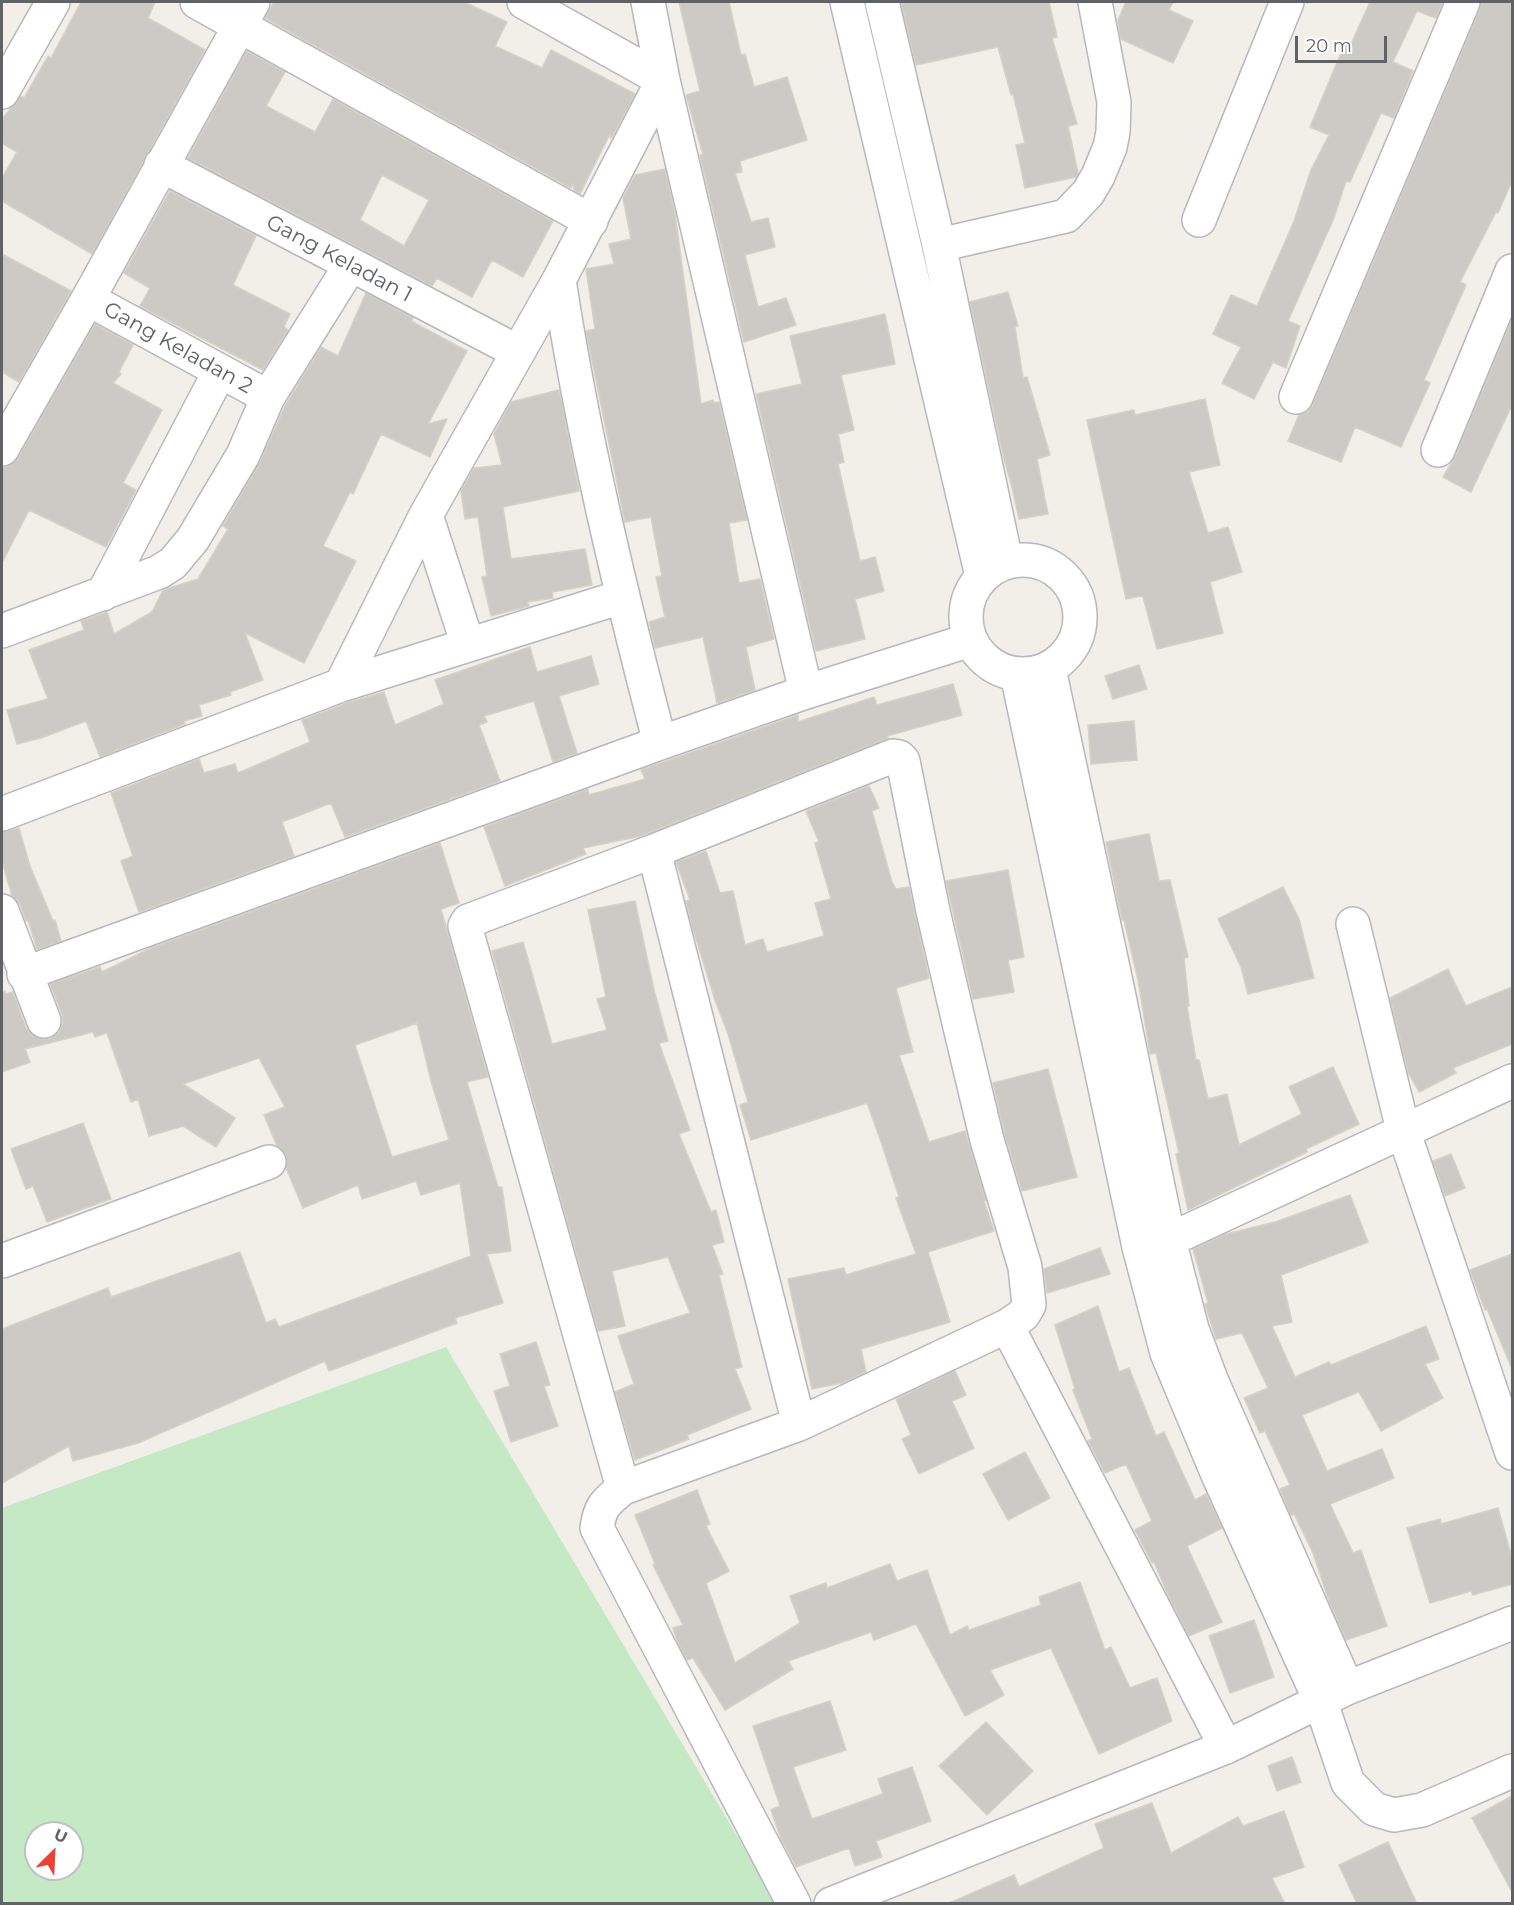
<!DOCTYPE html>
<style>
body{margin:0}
#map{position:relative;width:1514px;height:1905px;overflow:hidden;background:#f1efe8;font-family:Montserrat,sans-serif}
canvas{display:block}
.frame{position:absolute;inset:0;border:3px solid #5f6368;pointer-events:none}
.north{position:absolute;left:24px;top:1821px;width:60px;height:60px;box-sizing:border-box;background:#fff;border:2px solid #bfc1c3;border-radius:50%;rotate:24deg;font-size:16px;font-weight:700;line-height:24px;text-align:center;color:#5f6368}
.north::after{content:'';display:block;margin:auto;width:21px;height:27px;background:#ea4335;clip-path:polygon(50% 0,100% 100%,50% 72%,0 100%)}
.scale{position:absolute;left:1295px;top:36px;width:92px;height:27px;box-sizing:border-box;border:3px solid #5f6368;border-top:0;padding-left:8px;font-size:18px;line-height:21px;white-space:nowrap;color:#5f6368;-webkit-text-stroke:4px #fff;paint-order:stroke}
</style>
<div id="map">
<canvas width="1514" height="1905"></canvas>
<div class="frame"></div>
<div class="north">U</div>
<div class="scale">20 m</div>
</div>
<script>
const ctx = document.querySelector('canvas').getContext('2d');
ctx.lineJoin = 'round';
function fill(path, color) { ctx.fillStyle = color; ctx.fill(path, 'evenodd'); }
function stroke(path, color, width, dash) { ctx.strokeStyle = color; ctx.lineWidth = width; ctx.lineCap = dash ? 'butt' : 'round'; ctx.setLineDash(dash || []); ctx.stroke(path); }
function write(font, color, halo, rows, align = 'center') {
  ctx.font = font + ' Montserrat,sans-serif'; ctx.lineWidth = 4.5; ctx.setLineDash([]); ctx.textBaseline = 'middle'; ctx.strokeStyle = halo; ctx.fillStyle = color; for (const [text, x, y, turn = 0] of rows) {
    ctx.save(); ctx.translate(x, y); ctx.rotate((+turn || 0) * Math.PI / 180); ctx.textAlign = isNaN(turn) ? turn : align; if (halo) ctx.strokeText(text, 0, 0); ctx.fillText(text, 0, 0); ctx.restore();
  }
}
fill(new Path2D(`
 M446,1347L777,1903L2,1904V1508ZM36,1833H72V1869H36Z`), '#c5e8c5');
const building = new Path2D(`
 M81,2H155L148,18L205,50L92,254L2,201V178L17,152L2,143V119L21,96L24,98L48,56L51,58Z
 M274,2H464L507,22L495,46L542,68L551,50L635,94L611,139L610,134L580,194L574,190L573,183L571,188L265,18Z
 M679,2H729L741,55L745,54L754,87L787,77L807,140L740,161L742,172L735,173L751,222L768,218L775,247L745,255L758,307L786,298L796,325L744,342L700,155H703L686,95L700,91Z
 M901,2H1049L1057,37L1052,38L1077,124L1068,126L1078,173L1076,177L1025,188L1016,145L1025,143L1013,94L1011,95L998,47L916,65Z
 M1126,2H1173L1169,10L1193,21L1173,63L1121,39L1118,20Z
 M1370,2H1443L1436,18L1417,11L1393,62L1413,71L1394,118L1381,113L1350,182L1346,181L1334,218L1288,321L1300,326L1286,368L1273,362L1254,399L1222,383L1241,347L1213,334L1231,295L1257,306L1294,221L1311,170L1329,135L1310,127L1346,41L1351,44Z
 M1481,2H1512V181L1498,213L1496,212L1460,282L1466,285L1424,380L1430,383L1401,447L1355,427L1341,462L1288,441L1299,415L1308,412L1313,404L1480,9Z
 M247,51L285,72L266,106L315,132L333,99L553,221L523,277L492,260L472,297L437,278L432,286L188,158ZM382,175L429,200L404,246L360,220Z
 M665,169L675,214L701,404L713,400L714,403L719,402L747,520L729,523L739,583L760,579L774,639L746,647L755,690L717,703L703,637L655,648L649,622L665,617L656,577L662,576L651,517L625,522L586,331L595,329L586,269L614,264L609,244L631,239L623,198L635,175Z
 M170,191L256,236L233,285L290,314L284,327L288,330L263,370L140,306L150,288L124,273Z
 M2,254L71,291L19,382L2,372Z
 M1008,292L1018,326L1015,327L1023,378L1027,377L1050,455L1037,459L1048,514L1019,519L1012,487L1003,455L970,302Z
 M366,293L413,318L411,321L467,351L428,424L447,419L430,457L381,434L353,494L350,492L323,546L356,561L304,663L245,633L263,680L230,692L231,695L199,705L202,716L184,721L185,724L100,757L86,721L41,738L17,744L7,710L48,699L29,650L84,630L81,621L107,612L114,634L152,612L163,590L198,579L228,529L223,526L259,464L285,406L321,347L338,356Z
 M885,314L895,364L841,375L854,430L838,434L844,462L838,464L860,561L875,557L884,591L855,599L865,639L816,651L756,394L802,384L790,336Z
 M1512,319V405L1471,492L1443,477L1455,457Z
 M95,324L133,345L119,372L121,374L113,383L162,410L123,483L136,490L106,547L29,510L2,563V468L11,465L18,458Z
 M559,390L579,491L503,507L511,559L585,549L592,585L552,592L553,598L527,602L529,606L491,616L482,577L487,576L478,517L465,519L461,491L474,468L502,465L494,434L511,402Z
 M1205,399L1220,465L1189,472L1208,533L1228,527L1242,572L1210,582L1223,633L1157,649L1143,597L1141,596L1126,599L1087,420L1134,410L1135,415Z
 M530,647L537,672L591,656L599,684L559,696L577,753L553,762L534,701L484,716L487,722L479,725L500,781L345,837L331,803L282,822L294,856L139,912L121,861L133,856L111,793L199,759L204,773L235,764L238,773L310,742L302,720L347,703L384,692L395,725L444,704L435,680Z
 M1139,665L1147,689L1113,699L1105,676Z
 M953,684L962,715L887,736L888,738L641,836L583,848L586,854L505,886L484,827L588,789L589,795L645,779L641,770L798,715V722L874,697L877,705Z
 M1134,721L1137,760L1091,764L1088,725Z
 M869,786L879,808L872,811L892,882L896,889L909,887L929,978L896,988L913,1052L899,1055L929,1142L965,1131L986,1200L984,1201L994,1231L928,1252L950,1322L861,1349L866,1372L842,1383L812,1389L788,1279L844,1268L846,1275L916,1254L896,1198L899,1197L880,1139L867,1103L751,1140L740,1105L748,1102L728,1034L715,1000L692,926L686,901L690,900L676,862L706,851L720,893L733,891L745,945L763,939L767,952L824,936L815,903L831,899L815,843L819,842L806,811Z
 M19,828L30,866L53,921L55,920L61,941L37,949L28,920L26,921L20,904L12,896L2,861V832Z
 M1149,834L1159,881L1170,880L1188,957L1184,958L1189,1006H1187L1196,1060H1199L1208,1099L1227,1094L1239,1145L1302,1114L1289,1087L1333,1067L1359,1124L1306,1149L1307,1152L1188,1210L1176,1154L1179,1153L1156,1053L1150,1054L1138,980L1124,920H1122L1106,842Z
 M440,843L459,903L441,909L488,1077L467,1082L498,1187H502L511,1251L487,1254L503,1303L455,1318L457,1323L329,1371L325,1361L138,1443L73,1461L69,1446L2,1483V1329L108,1288L111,1297L240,1252L266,1323L275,1319L279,1327L471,1256L460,1183L421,1195L416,1181L362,1199L358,1185L303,1208L286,1168V1155L277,1146L264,1115L285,1107L259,1058L183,1084L235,1118L216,1147L183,1126L149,1136L138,1099L131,1102L107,1033L95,1037L93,1032L25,1049L30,1062L2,1072V992L5,991V994L13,992L26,1028L32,1035L40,1039H50L59,1032L63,1023L62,1014L50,984L100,967L102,972L151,948ZM417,1023L431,1081L449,1140L392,1157L355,1045Z
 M1008,870L1024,957L1008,960L1014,992L973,999L946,881Z
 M1283,887L1299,919L1314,978L1248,994L1241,967L1218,919Z
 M635,901L654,990L668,1041L659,1043L690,1130L679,1134L711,1212L716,1210L724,1242L712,1245L723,1274L719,1275L742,1367L735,1369L751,1409L687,1435L689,1439L635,1460L615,1392L634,1384L618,1336L690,1313L668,1257L612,1271L625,1326L598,1331L492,951L523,942L552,1044L607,1030L597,999L606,997L588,910Z
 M1448,969L1466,1006L1512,987V1044L1453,1068L1456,1073L1419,1092L1408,1072L1390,998Z
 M1048,1069L1077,1177L1022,1191L1005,1135L993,1083Z
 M83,1123L111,1199L47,1222L33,1186L26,1189L11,1149Z
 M1451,1154L1465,1188L1445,1196L1433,1161Z
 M1350,1195L1368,1242L1281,1275L1292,1322L1272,1326L1295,1377L1329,1362L1331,1365L1426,1326L1439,1359L1425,1364L1443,1398L1381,1431L1359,1392L1302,1415L1327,1471L1382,1449L1394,1478L1330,1504L1353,1553L1361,1550L1387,1626L1346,1640L1329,1601L1313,1553L1294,1514L1291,1516L1280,1489L1290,1485L1265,1431L1260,1433L1244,1398L1268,1388L1242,1333L1216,1339L1205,1304L1208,1303L1193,1249L1226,1234L1275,1222Z
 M1100,1248L1110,1274L1047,1293L1044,1269Z
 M1512,1254V1369L1487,1309L1485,1310L1470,1270Z
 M1098,1306L1119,1372L1129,1368L1156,1436L1164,1432L1195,1500L1206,1494L1222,1528L1187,1546L1222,1622L1189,1636L1168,1595L1154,1562L1152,1563L1135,1530L1152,1521L1126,1464L1105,1473L1088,1441L1092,1439L1073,1390L1075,1389L1055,1325Z
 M536,1342L550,1385L544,1386L558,1426L511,1442L494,1391L510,1386L500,1354Z
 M955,1371L966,1395L952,1401L974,1448L919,1474L902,1439L911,1435L896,1399Z
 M1025,1452L1050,1498L1008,1520L983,1474Z
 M697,1490L710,1524L706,1526L729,1571L706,1583L735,1663L800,1623L790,1596L826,1583L827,1588L890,1564L897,1581L927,1570L950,1635L967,1626L969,1630L1041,1605L1039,1597L1080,1582L1105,1650L1111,1647L1130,1688L1157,1678L1172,1721L1099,1754L1051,1648L990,1670L1004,1695L965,1716L916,1624L874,1640L871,1632L788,1661L793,1669L725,1710L693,1658L687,1660L678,1643L673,1628L683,1625L653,1565L655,1564L635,1515Z
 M1498,1508L1512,1558V1584L1473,1595L1471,1591L1430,1603L1407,1528L1440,1519L1441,1524Z
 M1254,1620L1274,1677L1230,1693L1209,1636Z
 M830,1701L846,1750L793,1767L812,1819L883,1794L878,1779L912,1767L931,1821L876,1841L882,1857L855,1866L849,1848L796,1867L781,1839L771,1810L780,1806L753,1726Z
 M986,1722L1033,1771L987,1815L939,1766Z
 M1292,1757L1301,1782L1277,1791L1268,1766Z
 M1512,1796V1892L1472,1818Z
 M1152,1803L1171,1853L1238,1817L1243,1826L1284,1811L1304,1867L1272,1878L1285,1904H947L1014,1875L1019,1887L1104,1848L1095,1824Z
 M1388,1842L1417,1904H1357L1339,1865Z`);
fill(building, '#cccac5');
stroke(building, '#d6d1c6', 1.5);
const minor = new Path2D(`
 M197,2L591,221
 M648,2L663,80L806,692
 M847,2L982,576
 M882,2L939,245L1006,561
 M2,92L53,2
 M161,165L518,352
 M1199,220L1287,2
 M939,245L1066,216L1088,193L1098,176L1110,147L1113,132L1114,102L1095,2
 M88,299L268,397
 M1296,397L1463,2
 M2,449L88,299L253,2
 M1438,450L1512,271
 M426,515L468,645
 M966 617a57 57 0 1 1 114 0a57 57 0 1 1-114 0Z
 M103,594L220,371
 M2,631L159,572L173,563L193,539L243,455L268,397L350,266
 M1049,669L1116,982L1169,1240L1192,1329L1212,1382L1347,1688
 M1017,674L1139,1247L1167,1353L1219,1477L1320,1700L1348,1783L1374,1809L1394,1815L1422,1810L1512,1771
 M341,685L426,515L559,280L663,80L524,2
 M660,743L806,692L970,640
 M2,814L341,685L621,597
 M654,851L893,756L899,757L903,761L933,911L960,1027L987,1140L1025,1267L1029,1305L1023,1315L1007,1326L1226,1747
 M2,911L44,1021
 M1353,924L1403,1130L1512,1453
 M24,974L660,743C620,590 583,437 559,280
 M1149,1244L1169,1240L1512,1081
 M2,1261L269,1162
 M623,1488L465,926L468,921L654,851L799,1424
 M794,1904L597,1528C600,1506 606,1502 623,1488L799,1424L1007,1326
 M831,1904L1226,1747L1347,1688L1512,1623`);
stroke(minor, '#b5b8bc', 36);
stroke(minor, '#fff', 33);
write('21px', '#5f6368', '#fff', [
 ["Gang Keladan 1",339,259,28],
 ["Gang Keladan 2",178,348,29]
]);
</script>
